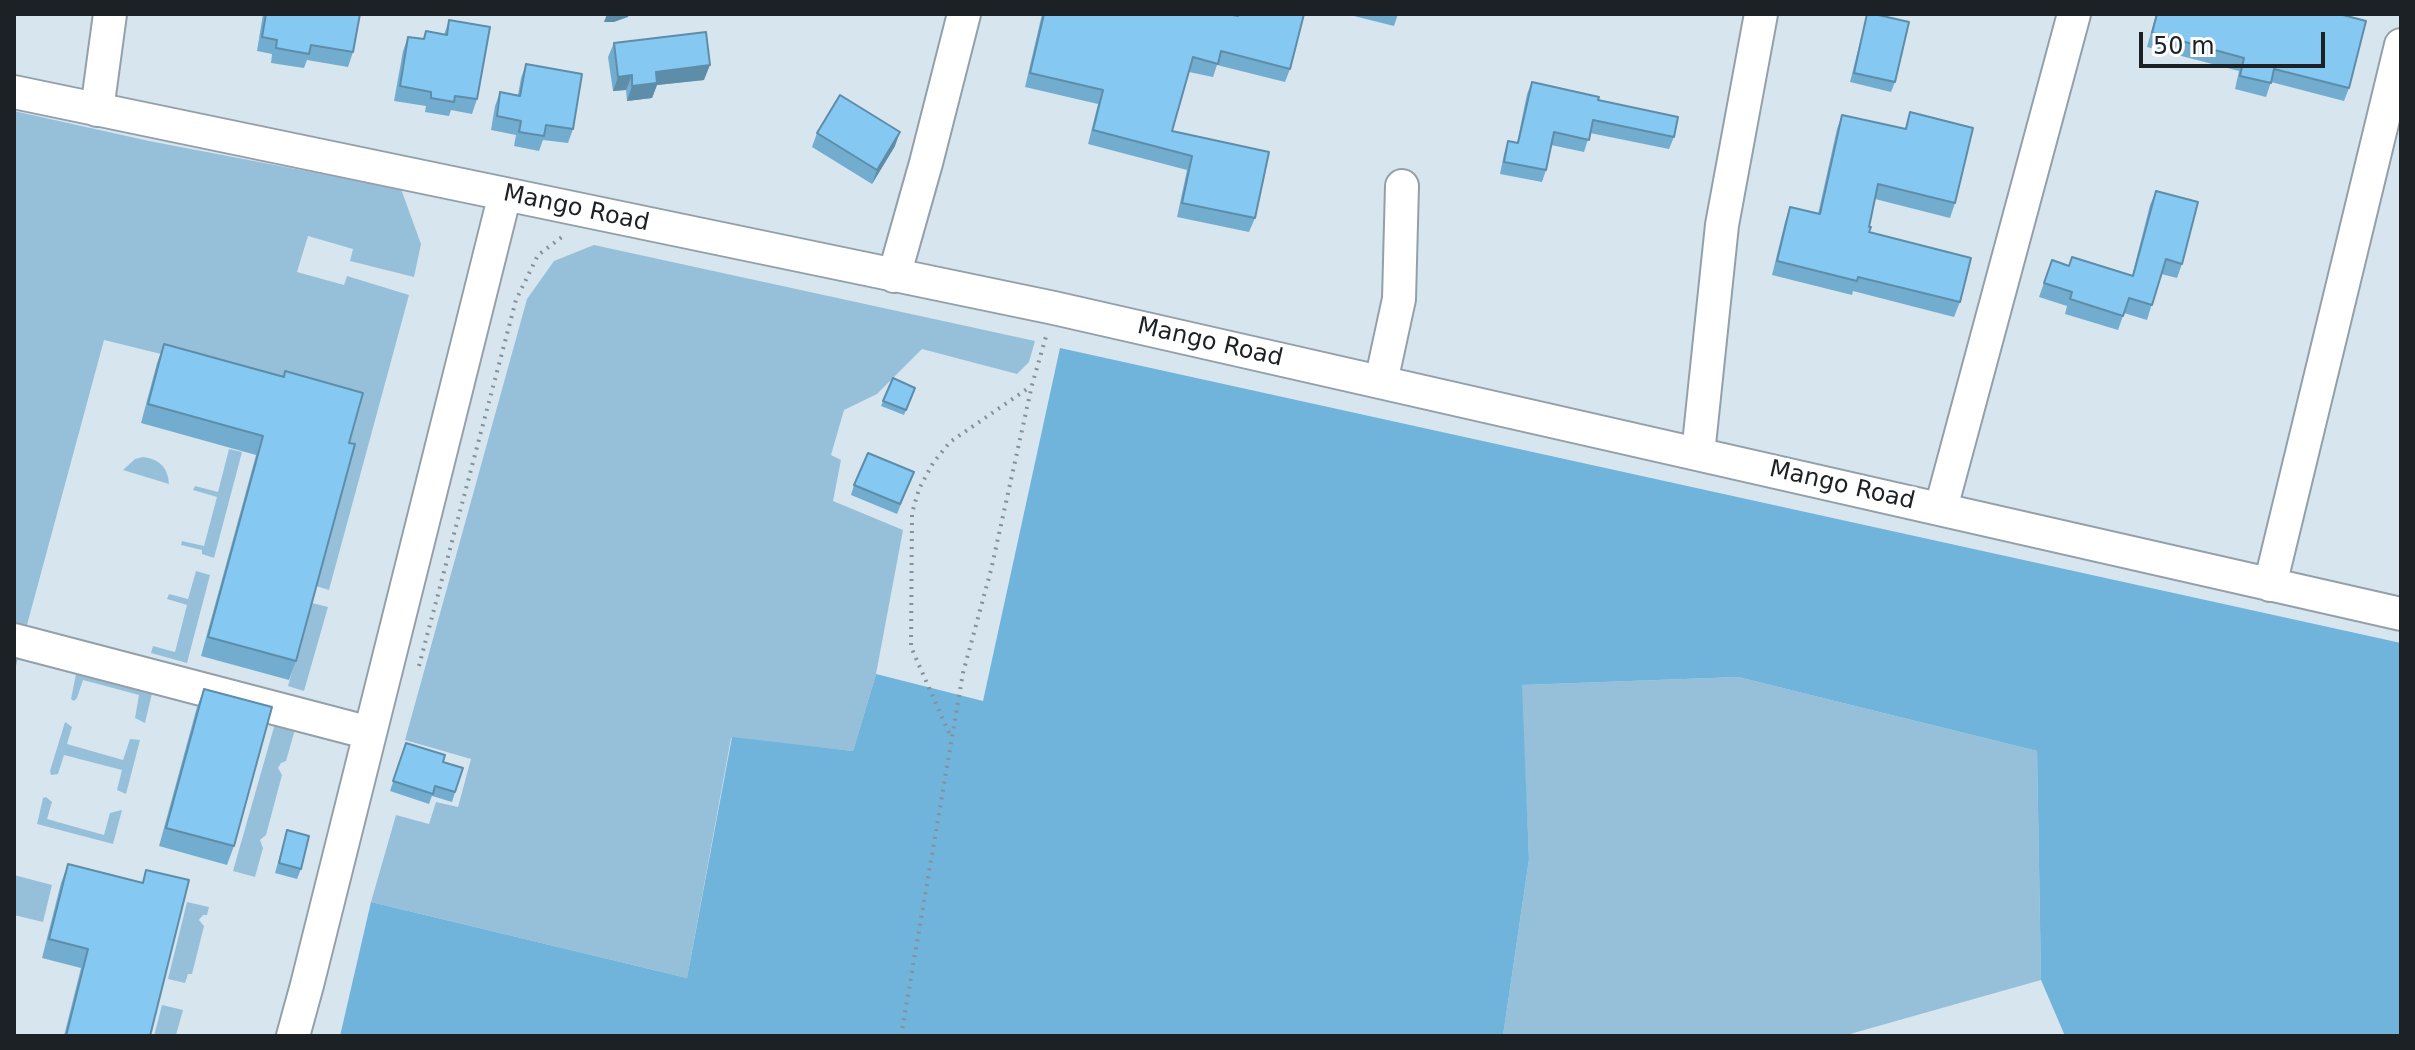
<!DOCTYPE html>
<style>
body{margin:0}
#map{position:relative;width:2415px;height:1050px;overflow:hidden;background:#d7e5ee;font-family:"DejaVu Sans",sans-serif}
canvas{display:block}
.frame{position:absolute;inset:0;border:16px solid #1c2125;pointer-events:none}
.scale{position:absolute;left:2139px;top:32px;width:186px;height:36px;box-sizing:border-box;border:4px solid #1c2125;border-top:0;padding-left:10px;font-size:24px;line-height:28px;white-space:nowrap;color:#1c2125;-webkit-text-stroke:6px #fff;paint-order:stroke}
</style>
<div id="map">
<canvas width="2415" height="1050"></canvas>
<div class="frame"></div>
<div class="scale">50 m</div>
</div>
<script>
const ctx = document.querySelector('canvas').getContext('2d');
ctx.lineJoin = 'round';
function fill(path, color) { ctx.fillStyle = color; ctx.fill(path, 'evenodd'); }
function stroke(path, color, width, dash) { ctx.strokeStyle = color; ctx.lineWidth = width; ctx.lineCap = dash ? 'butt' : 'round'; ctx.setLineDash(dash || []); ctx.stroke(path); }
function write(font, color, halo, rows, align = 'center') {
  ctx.font = font + ' "DejaVu Sans",sans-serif'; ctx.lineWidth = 7; ctx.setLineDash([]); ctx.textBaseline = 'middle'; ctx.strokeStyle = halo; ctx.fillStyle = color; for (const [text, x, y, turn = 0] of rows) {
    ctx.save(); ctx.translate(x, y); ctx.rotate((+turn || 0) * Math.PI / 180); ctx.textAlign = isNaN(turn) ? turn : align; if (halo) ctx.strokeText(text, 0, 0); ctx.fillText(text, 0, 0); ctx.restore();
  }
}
fill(new Path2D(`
 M14,111L149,141L401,189L421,244L414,277L350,261L353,249L308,236L297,272L344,285L347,276L409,295L329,590L316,586L345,459L361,403L104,340L14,673Z
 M594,245L1035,341L1029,362L1017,374L922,349L877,394L844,410L831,455L841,460L833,501L903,530L876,674L853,751L731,738L687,978L371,902L396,815L429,824L436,802L458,807L471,759L405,740L527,299L554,261Z
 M229,449L242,452L214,558L202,554V550L181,545L182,541L204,546L217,497L193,490L195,486L218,492Z
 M143,457C159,459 168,467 169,484L123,470L135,459Z
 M196,571L210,575L187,663L151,653L153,646L175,652L187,605L167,599L169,594L188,599Z
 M312,603L328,607L304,691L288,686Z
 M77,669L153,689L145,723L135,718L139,695L83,680L77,698L74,701L71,699Z
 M1738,677L2037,751L2041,980L1843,1036H1503L1529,859L1521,685Z
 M276,720L296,726L286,761L281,763L278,768L282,775L266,835L260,840L263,848L255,877L233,871Z
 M65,722L72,727L67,744L123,760L130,739L140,740L126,794L117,790L122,770L64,755L58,774L51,775L50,771Z
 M46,797L52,802L47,819L104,835L110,813L122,810L113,844L37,824L43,798Z
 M14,875L52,885L43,922L14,915Z
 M187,902L209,907L207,915H203L199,920L204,926L192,974H188L185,983L168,979Z
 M162,1005L183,1010L176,1035L154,1036Z`), '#96c0da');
fill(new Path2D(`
 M1060,348L2401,643V1036H2065L2041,980L2037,751L1738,677L1522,685L1529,859L1503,1036H340L371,902L687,978L732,737L853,751L876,674L983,701Z`), '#70b4dc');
const minor = new Path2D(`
 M14,92L1054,308L2401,614
 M97,110L110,14
 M894,276L926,163L964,14
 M1381,382L1399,299L1402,186
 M1698,454L1722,225L1761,14
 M1941,508L2074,14
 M2270,585L2401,45
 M14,640L370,733
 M293,1036L307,985L505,194`);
stroke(minor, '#93a0a9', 36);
stroke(new Path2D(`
 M419,666L516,300L538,255L566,234
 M949,733L911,647L912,513L919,489L933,463L950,442L1030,387
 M901,1036L963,673L991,570L1032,385L1047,333`), '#869097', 4, [2, 6]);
stroke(minor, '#fff', 32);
fill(new Path2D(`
 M263,14H360L353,52L348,67L307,60L304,68L271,63L272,54L257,51Z
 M1042,14H1228L1236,16L1237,14H1304L1290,69L1285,82L1217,65L1213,77L1189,72L1172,131L1255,218L1249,232L1177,217L1187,170L1088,144L1098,104L1025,87Z
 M1346,14H1398L1394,26Z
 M1867,14L1895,82L1891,92L1850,82Z
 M2156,14H2339L2349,88L2344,101L2271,82L2266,97L2235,89L2239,71L2147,47Z
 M449,20L477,99L472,114L451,110L449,116L425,112L426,106L394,101L403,51L408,37L423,39L426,31L444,35Z
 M614,43L704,80L657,85L652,98L627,101L626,90L613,91L608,57Z
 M526,64L573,129L568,143L543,140L539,151L514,146L516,135L491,130L495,106L500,92L518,95L521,78Z
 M1532,82L1598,100L1674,137L1669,149L1590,133L1584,152L1551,145L1546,170L1542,182L1500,174L1504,154L1508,141L1517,143L1527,94Z
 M1910,112L1955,203L1950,218L1875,199L1869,227V232L1960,302L1954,317L1853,291L1852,295L1772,275L1785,222L1790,207L1818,214L1837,129L1842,115L1905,129Z
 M817,133L895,146L872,184L812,147Z
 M2156,191L2182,264L2177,278L2161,274L2147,320L2124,313L2118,330L2065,314L2067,306L2039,297L2052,260L2069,266L2132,276L2150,205Z
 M164,344L284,376L285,371L349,443L296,661L289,680L201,656L256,455L141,423L157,363Z
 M893,378L915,388L904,415L881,406Z
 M910,482L897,514L851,495L854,485Z
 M204,689L234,846L227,865L159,846L197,707Z
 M406,743L443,762L463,768L452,802L432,796L429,804L390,791Z
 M287,830L301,869L297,879L275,873Z
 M68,864L142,883L146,870L150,1036H64L81,968L42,958L61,883Z`), '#72add0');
fill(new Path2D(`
 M607,14H629L628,17L614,22H604Z
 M710,65L704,80L657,85L652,98L627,101L632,86L656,72Z
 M632,75L626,90L613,91L618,77Z
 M900,132L895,146L872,184L877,170Z`), '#5d8da9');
const building = new Path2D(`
 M266,14H360L353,52L311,45L309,54L276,48L277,40L262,37Z
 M1044,14H1228L1238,16V14H1304L1290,69L1221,51L1218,64L1193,57L1172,131L1269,152L1255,218L1182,203L1192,156L1093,130L1103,90L1030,73Z
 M1867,14H1874L1909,22L1895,82L1854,73Z
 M2157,14H2339L2366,21L2349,88L2274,69L2271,83L2240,76L2244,58L2152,33Z
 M449,20L490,27L477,99L455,96L454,102L431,98V92L400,86L408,37L424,39L426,31L447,35Z
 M706,32L710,65L656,72L657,83L632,86V75L618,77L614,43Z
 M526,64L582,74L573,129L546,125L544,136L519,132L521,121L497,116L500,92L520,96Z
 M1532,82L1599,97L1598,100L1678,117L1674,137L1593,120L1589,140L1554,132L1546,170L1504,162L1508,141L1518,143Z
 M840,95L900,132L877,170L817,133Z
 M1910,112L1973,128L1955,203L1878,184L1869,227H1871L1869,232L1971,258L1960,302L1858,277L1857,281L1777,261L1790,207L1820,214L1842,115L1906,129Z
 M2156,191L2198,202L2182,264L2166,259L2152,305L2129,298L2123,316L2070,299L2072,292L2044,283L2052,260L2069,266L2072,257L2133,276Z
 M164,344L284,377L285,371L363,393L349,443L355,444L296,661L208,637L263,436L148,404Z
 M893,378L915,388L906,410L883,401Z
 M868,453L914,472L900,504L854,485Z
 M204,689L272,707L234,846L166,828Z
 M406,743L445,755L443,762L463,768L455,792L435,786L433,794L393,781Z
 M287,830L309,836L301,869L279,863Z
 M68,864L143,883L146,870L189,880L150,1036H66L88,949L49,939Z`);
fill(building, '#85c9f2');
stroke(building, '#5d8da9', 2);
write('24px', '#1c2125', '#fff', [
 ["Mango Road",576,209,12],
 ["Mango Road",1210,343,13],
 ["Mango Road",1842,486,13]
]);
</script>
